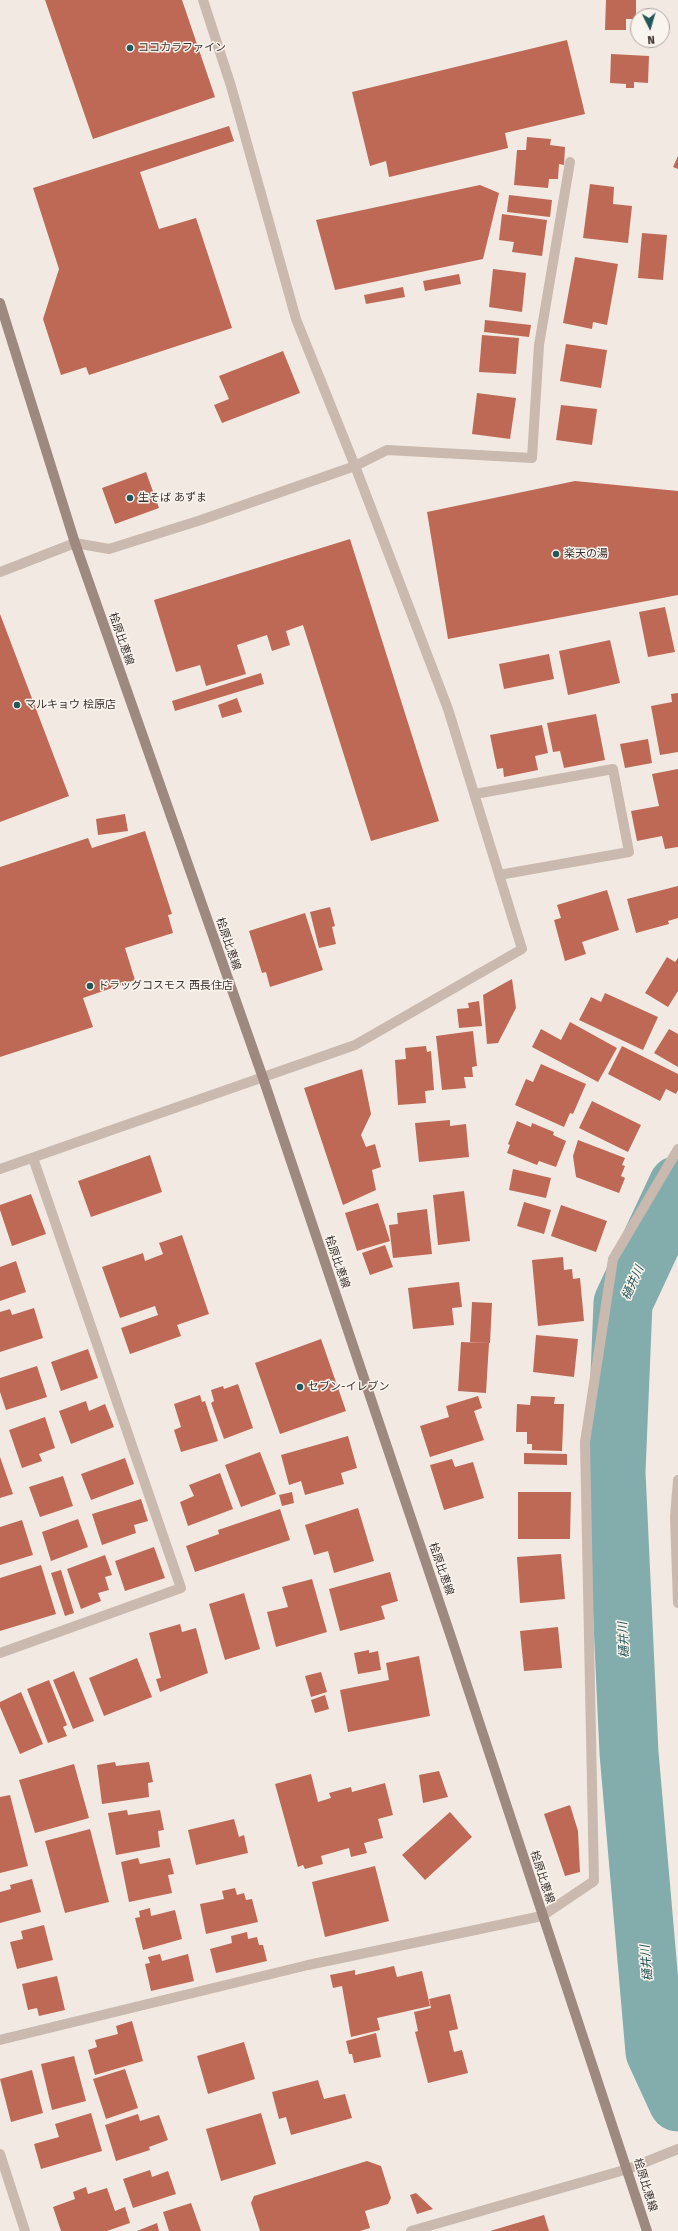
<!DOCTYPE html>
<meta charset="utf-8">
<style>
body{margin:0}
#map{position:relative;width:678px;height:2231px;overflow:hidden;background:#f2eae2;font-family:"Fira Sans",sans-serif}
canvas{display:block}
.north{position:absolute;left:630px;top:8px;width:40px;height:40px;box-sizing:border-box;background:#faf4ee;border:1px solid #ada5a0;border-radius:50%;rotate:175deg;font-size:11px;font-weight:700;line-height:16px;text-align:center;color:#392f2c}
.north::after{content:'';display:block;margin:auto;width:14px;height:18px;background:#245758;clip-path:polygon(50% 0,100% 100%,50% 72%,0 100%)}
</style>
<div id="map">
<canvas width="678" height="2231"></canvas>
<div class="north">N</div>
</div>
<script>
const ctx = document.querySelector('canvas').getContext('2d');
ctx.lineJoin = 'round';
function stroke(path, color, width, dash) { ctx.strokeStyle = color; ctx.lineWidth = width; ctx.lineCap = dash ? 'butt' : 'round'; ctx.setLineDash(dash || []); ctx.stroke(path); }
function fill(path, color) { ctx.fillStyle = color; ctx.fill(path, 'evenodd'); }
function write(font, color, halo, rows, align = 'center') {
  ctx.font = font + ' "Fira Sans","Noto Sans JP",sans-serif'; ctx.lineWidth = 3; ctx.setLineDash([]); ctx.textBaseline = 'middle'; ctx.strokeStyle = halo; ctx.fillStyle = color; for (const [text, x, y, turn = 0] of rows) {
    ctx.save(); ctx.translate(x, y); ctx.rotate((+turn || 0) * Math.PI / 180); ctx.textAlign = isNaN(turn) ? turn : align; if (halo) ctx.strokeText(text, 0, 0); ctx.fillText(text, 0, 0); ctx.restore();
  }
}
stroke(new Path2D(`
 M678,1185L623,1303L616,1472L629,1753L655,2052L678,2102`), '#83adad', 59);
fill(new Path2D(`
 M45,0H182L215,97L93,139Z
 M606,0H636V19H626V30H605Z
 M567,40L585,114L505,133L508,148L402,174L389,177L386,161L370,166L352,92Z
 M611,54L649,56L648,83L634,82V88H626V84L610,83Z
 M229,126L234,141L140,172L159,229L196,218L232,328L89,375L86,367L61,375L43,319L59,269L33,188Z
 M527,137L551,139L550,145L565,147L564,165L559,164L558,179H549L548,188L514,185L517,150H526Z
 M678,156V169L673,167Z
 M590,184L614,187L613,204L632,206L628,243L583,238Z
 M480,185L499,193L483,259L335,290L316,220Z
 M509,195L552,200L550,217L507,212Z
 M502,214L547,220L542,256L512,252L514,242L499,240Z
 M642,233L667,235L663,280L638,278Z
 M575,257L618,264L607,325L593,322L592,329L563,323Z
 M493,269L526,273L522,312L489,307Z
 M459,274L461,284L425,291L423,281Z
 M403,287L405,297L366,304L364,295Z
 M485,320L531,325L529,337L484,332Z
 M482,335L519,338L516,374L479,372Z
 M566,344L607,350L601,388L560,381Z
 M283,351L300,393L222,423L214,405L229,399L219,376Z
 M477,393L516,398L510,439L472,434Z
 M561,405L597,409L592,445L556,440Z
 M146,472L159,508L115,524L102,488Z
 M575,481L678,491V595L448,639L427,512Z
 M350,539L439,821L371,841L303,625L286,631L290,645L272,651L267,635L237,645L246,674L206,686L200,665L176,672L154,600Z
 M665,607L675,652L648,657L639,612Z
 M0,614L69,796L0,822Z
 M610,640L620,683L568,695L559,651Z
 M549,654L554,679L504,689L499,664Z
 M261,673L264,684L175,711L172,701Z
 M678,693V752L660,755L651,706L672,702L671,694Z
 M237,698L242,712L222,718L218,705Z
 M596,714L605,760L564,768L560,751L553,752L547,723Z
 M542,725L548,753L535,756L538,770L504,777L503,768L497,769L490,735Z
 M648,739L652,763L625,768L620,744Z
 M678,769V847L665,849L662,836L637,841L631,811L659,806L652,774Z
 M125,814L128,831L98,835L96,819Z
 M145,831L172,914L168,915L173,933L125,948L135,980L83,998L93,1027L0,1057V867L88,838L92,848Z
 M678,886V918L668,921L669,924L636,933L627,899Z
 M607,890L619,930L582,942L586,954L565,961L554,920L561,918L557,905Z
 M330,907L335,926L332,927L336,944L319,948L310,912Z
 M305,913L323,970L270,987L266,972L262,973L249,931Z
 M667,957L675,962L678,958V991L668,1007L645,993Z
 M512,979L516,1008L498,1043L487,1044L483,995Z
 M605,993L658,1017L643,1050L579,1020L591,997L601,1002Z
 M479,1001L482,1026L459,1028L457,1009L469,1008L468,1003Z
 M570,1022L617,1048L598,1082L532,1047L541,1029L561,1040Z
 M669,1029L678,1034V1067L654,1053Z
 M473,1031L477,1066L472,1067L473,1077H464L466,1088L442,1090L436,1036Z
 M426,1046L427,1052L431,1051L434,1090L425,1091L426,1103L398,1105L395,1060L406,1059L405,1048Z
 M622,1046L678,1074V1090L676,1094L666,1089L660,1101L608,1074Z
 M541,1064L586,1084L573,1114L570,1113L564,1127L515,1105L526,1079L533,1082Z
 M362,1069L371,1114L361,1135L366,1147L375,1144L381,1167L372,1170L376,1190L343,1205L304,1088Z
 M592,1101L641,1125L628,1152L579,1128Z
 M450,1120V1126L466,1124L469,1157L419,1162L415,1123Z
 M517,1121L531,1127L532,1123L554,1132L553,1135L566,1141L556,1167L539,1161L537,1165L507,1153L510,1145L508,1144Z
 M578,1140L625,1158L622,1165L625,1166L621,1176L625,1178L619,1193L576,1177L573,1156Z
 M150,1155L162,1192L91,1217L78,1181Z
 M513,1169L551,1178L546,1198L509,1190Z
 M464,1191L470,1241L438,1245L433,1195Z
 M31,1194L46,1234L12,1246L0,1210V1205Z
 M524,1202L551,1210L544,1234L517,1226Z
 M378,1203L390,1241L357,1251L345,1213Z
 M561,1205L607,1221L596,1252L551,1236Z
 M427,1209L432,1254L393,1258L389,1225L398,1224L397,1213Z
 M182,1235L209,1314L177,1325L181,1336L130,1354L121,1328L158,1315L155,1306L120,1318L102,1267L143,1253L145,1261L163,1254L159,1243Z
 M385,1245L393,1267L370,1275L362,1253Z
 M563,1257L564,1270L572,1269L573,1279L580,1278L584,1321L538,1326L532,1260Z
 M16,1261L26,1292L0,1301V1267Z
 M459,1282L462,1307L452,1308L454,1325L413,1329L408,1288Z
 M472,1302L492,1303L490,1343L470,1342Z
 M34,1308L43,1338L0,1352V1312L10,1309L12,1315Z
 M536,1335L578,1339L574,1377L533,1372Z
 M321,1339L346,1411L280,1434L255,1363Z
 M461,1342L489,1343L486,1393L458,1391Z
 M88,1349L98,1378L61,1391L51,1362Z
 M37,1366L47,1397L6,1410L0,1392V1378Z
 M238,1384L253,1428L224,1439L211,1403L214,1401L211,1390L223,1386L224,1389Z
 M200,1395L202,1402L205,1401L218,1441L181,1452L174,1430L181,1427L174,1404Z
 M478,1396L482,1408L474,1411L484,1440L430,1457L420,1426L449,1417L446,1406Z
 M531,1396L555,1397L554,1404H564L562,1451L532,1450V1444H527V1432H516L517,1404L530,1405Z
 M86,1401L89,1411L105,1404L114,1427L71,1444L59,1411Z
 M45,1417L55,1448L39,1454L42,1461L22,1468L9,1430Z
 M348,1436L357,1468L341,1473L344,1484L305,1495L301,1481L289,1485L281,1455Z
 M260,1452L276,1494L241,1507L225,1465Z
 M524,1453L567,1454V1465L524,1464Z
 M0,1457L13,1494L0,1498Z
 M125,1458L134,1484L91,1500L81,1474Z
 M452,1459L455,1467L473,1462L484,1498L444,1510L430,1465Z
 M220,1473L233,1509L188,1526L180,1502L194,1496L189,1485Z
 M63,1476L73,1506L40,1517L29,1487Z
 M292,1492L294,1503L282,1506L279,1495Z
 M518,1492H571L570,1539H518Z
 M141,1499L148,1521L134,1525L136,1533L102,1545L92,1514Z
 M358,1508L374,1561L334,1573L328,1551L314,1555L305,1525Z
 M280,1509L290,1540L195,1572L186,1546L219,1534L218,1530Z
 M78,1519L88,1547L51,1561L42,1532Z
 M22,1520L33,1555L0,1565V1527Z
 M154,1547L165,1578L125,1591L115,1561Z
 M561,1554L565,1599L520,1603L517,1557Z
 M105,1555L112,1575L105,1577L109,1590L98,1593L101,1601L81,1609L67,1569Z
 M41,1565L56,1614L0,1631V1578Z
 M61,1570L74,1613L65,1616L51,1573Z
 M390,1572L398,1601L381,1606L385,1619L340,1631L329,1589Z
 M312,1579L327,1632L276,1647L267,1612L288,1607L282,1587Z
 M244,1593L260,1649L225,1660L209,1604Z
 M180,1624L182,1632L196,1628L208,1673L160,1692L156,1679L161,1678L149,1633Z
 M558,1627L562,1668L524,1671L520,1631Z
 M369,1650V1653L378,1651L381,1670L358,1674L354,1653Z
 M419,1656L430,1716L348,1732L340,1690L389,1680L386,1663Z
 M137,1658L152,1697L104,1716L89,1678Z
 M74,1671L94,1721L73,1729L53,1680Z
 M321,1672L327,1692L311,1697L305,1676Z
 M49,1680L67,1725L63,1727L67,1736L48,1743L27,1689Z
 M21,1692L43,1744L20,1754L0,1707V1702Z
 M325,1695L329,1709L315,1713L311,1700Z
 M115,1762L116,1766L149,1762L153,1782L148,1783L149,1797L102,1804L97,1765Z
 M74,1764L89,1818L35,1833L19,1780Z
 M439,1771L448,1797L423,1803L419,1775Z
 M311,1774L318,1802L331,1798L329,1793L351,1787L352,1792L385,1783L393,1815L378,1819L383,1838L364,1843L367,1853L351,1857L349,1848L321,1856L323,1864L305,1869L303,1865L298,1867L275,1784Z
 M10,1795L28,1866L0,1873V1797Z
 M570,1805L578,1831L580,1872L565,1876L544,1814Z
 M127,1810L128,1815L160,1810L164,1830L158,1831L160,1847L116,1855L108,1813Z
 M450,1812L472,1837L425,1880L402,1855Z
 M234,1819L239,1837L244,1835L248,1853L196,1865L188,1830Z
 M90,1829L109,1902L65,1913L45,1841Z
 M138,1858L140,1864L170,1858L174,1874L168,1875L172,1893L129,1902L121,1862Z
 M375,1866L389,1921L325,1937L312,1882Z
 M32,1879L41,1912L0,1923V1892L11,1889L10,1885Z
 M235,1888L237,1895L244,1893L246,1900L252,1899L258,1922L206,1934L200,1904L224,1899L222,1891Z
 M150,1908L151,1916L175,1910L182,1939L143,1950L135,1918L140,1917L139,1911Z
 M44,1925L53,1960L17,1969L10,1942L23,1939L21,1931Z
 M247,1932L248,1939L257,1937L259,1945H263L267,1961L216,1973L210,1949L232,1943L231,1936Z
 M160,1954L162,1961L188,1954L194,1981L151,1991L145,1964L150,1963L148,1957Z
 M394,1966L397,1977L422,1971L430,2006L377,2018L380,2030L351,2037L342,1986L333,1988L330,1975L355,1970V1975Z
 M57,1976L65,2010L39,2016L37,2008L28,2010L22,1984Z
 M450,1994L458,2029L449,2031L454,2052L462,2050L468,2073L428,2083L415,2032L418,2031L414,2012L431,2008L429,1999Z
 M132,2021L143,2061L95,2075L88,2050L97,2047L95,2040L118,2034L116,2026Z
 M376,2033L381,2057L354,2063L352,2054H349L346,2041Z
 M244,2042L255,2079L208,2094L197,2056Z
 M74,2056L86,2101L52,2110L41,2064Z
 M125,2069L138,2108L106,2119L93,2079Z
 M32,2070L43,2113L11,2122L0,2079Z
 M318,2080L324,2099L345,2094L352,2118L291,2135L286,2117L279,2119L272,2092Z
 M91,2113L102,2151L41,2169L34,2144L59,2137L55,2124Z
 M261,2113L276,2164L221,2181L206,2129Z
 M138,2114L140,2121L159,2115L168,2140L149,2147L150,2150L116,2161L105,2125Z
 M367,2161L381,2166L391,2198L388,2204L365,2211L370,2228L360,2231H260L251,2203L254,2196Z
 M150,2170L152,2177L168,2171L176,2194L133,2208L123,2179Z
 M86,2187L88,2194L107,2188L115,2211L125,2207L130,2223L107,2231H61L53,2207L75,2199L73,2192Z
 M416,2193L433,2209L417,2214L410,2195Z
 M191,2203L201,2231H169L163,2212Z
 M544,2215L549,2231H490Z
 M157,2223L159,2231H137Z`), '#bd6955');
stroke(new Path2D(`
 M0,1653L181,1588L33,1158`), '#cab9ae', 10);
stroke(new Path2D(`
 M0,572L75,543L109,549L201,520L355,466L387,450L532,458L539,345L570,162
 M475,794L613,769L629,852L499,875
 M0,1169L355,1045L522,949L448,709L355,466L296,319L231,86L203,0
 M678,1516L675,1517L678,1603
 M675,1517L678,1480
 M0,2040L308,1965L542,1916L594,1881L585,1442L613,1259L678,1149
 M0,2154L25,2231
 M411,2231L628,2169L678,2149`), '#cab9ae', 10);
stroke(new Path2D(`
 M0,303L75,543L263,1078L450,1634L647,2231`), '#9d897f', 10);
for (const [x, y, r, color] of [
 [130,48,4,"#245758"],
 [130,498,4,"#245758"],
 [556,554,4,"#245758"],
 [17,705,4,"#245758"],
 [90,986,4,"#245758"],
 [300,1387,4,"#245758"]
]) { const dot = new Path2D(); dot.arc(x, y, r, 0, 2 * Math.PI); ctx.fillStyle = color; ctx.fill(dot); stroke(dot, '#faf4ee', 1.5); }
write('11px', '#392f2c', '#faf4ee', [
 ["ココカラファイン",138,48],
 ["生そば あずま",138,498],
 ["楽天の湯",564,554],
 ["マルキョウ 桧原店",25,705],
 ["ドラッグコスモス 西長住店",98,986],
 ["セブン-イレブン",308,1387]
], 'left');
write('11px', '#392f2c', '#faf4ee', [
 ["桧原比恵線",121,639,71],
 ["桧原比恵線",228,944,71],
 ["桧原比恵線",337,1262,71],
 ["桧原比恵線",441,1569,71],
 ["桧原比恵線",542,1877,72],
 ["桧原比恵線",645,2185,73]
]);
write('italic 12px', '#245758', '#faf4ee', [
 ["樋井川",633,1283,-66],
 ["樋井川",624,1640,-93],
 ["樋井川",647,1963,-95]
]);
</script>
